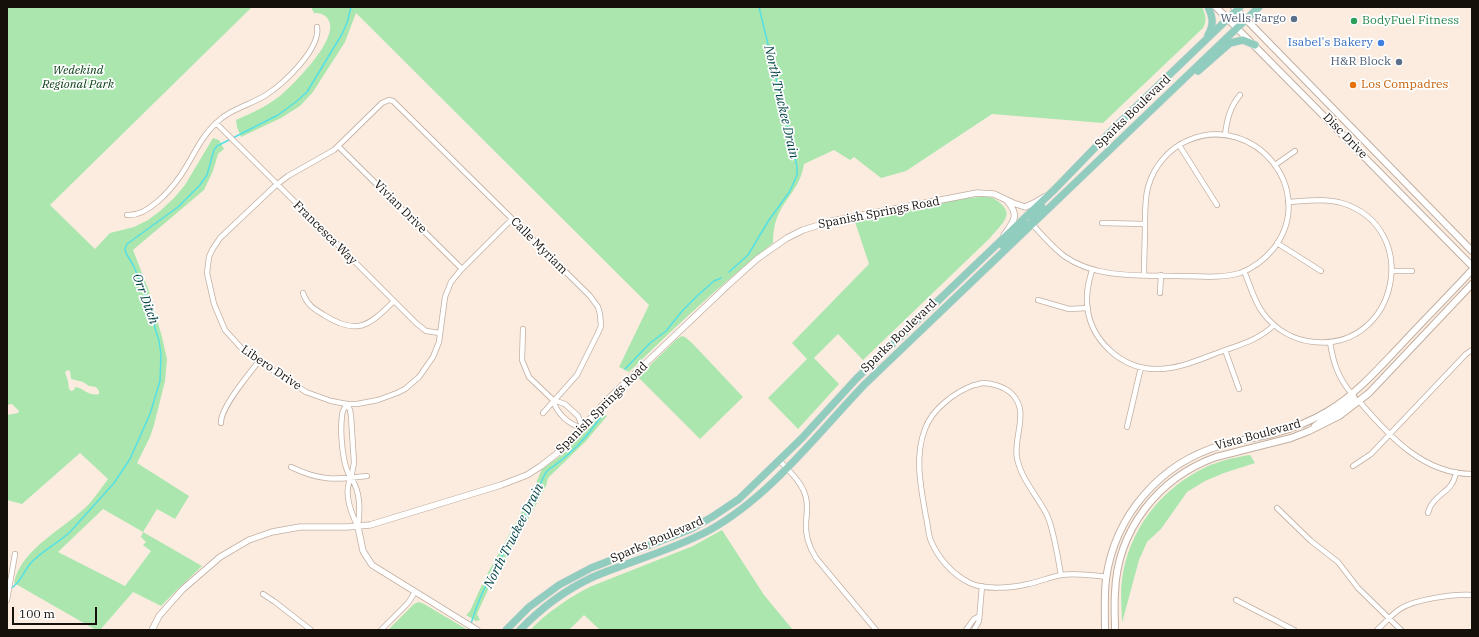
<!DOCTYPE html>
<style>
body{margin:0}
#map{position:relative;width:1479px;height:637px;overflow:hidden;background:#fcece0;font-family:"IBM Plex Serif",serif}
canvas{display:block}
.frame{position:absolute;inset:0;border:8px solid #16100b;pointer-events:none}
.scale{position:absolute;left:12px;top:607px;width:85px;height:18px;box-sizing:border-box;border:2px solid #16100b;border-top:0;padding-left:5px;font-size:12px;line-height:14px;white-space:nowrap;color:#16100b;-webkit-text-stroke:3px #fff;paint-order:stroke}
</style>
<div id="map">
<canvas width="1479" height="637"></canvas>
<div class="frame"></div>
<div class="scale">100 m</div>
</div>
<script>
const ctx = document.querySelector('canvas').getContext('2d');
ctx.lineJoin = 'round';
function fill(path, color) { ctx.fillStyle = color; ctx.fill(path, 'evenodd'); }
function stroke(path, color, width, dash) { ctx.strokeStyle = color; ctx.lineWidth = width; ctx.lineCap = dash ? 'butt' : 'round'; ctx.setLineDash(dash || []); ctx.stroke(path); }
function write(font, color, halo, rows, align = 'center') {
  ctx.font = font + ' "IBM Plex Serif",serif'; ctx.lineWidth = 3.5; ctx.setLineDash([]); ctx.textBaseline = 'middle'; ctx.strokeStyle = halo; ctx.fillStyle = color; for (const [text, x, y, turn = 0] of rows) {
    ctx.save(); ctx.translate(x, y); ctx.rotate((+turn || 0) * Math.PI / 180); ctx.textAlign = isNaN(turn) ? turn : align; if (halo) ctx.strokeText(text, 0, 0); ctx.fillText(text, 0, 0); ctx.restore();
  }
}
fill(new Path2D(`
 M7,7H252L50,205L95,249L110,233L134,227L148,220L160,211L174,198L185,185L213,138L219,140L224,149L218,154L213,171L204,190L133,250L149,291L162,337L167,359L165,381L154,425L150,437L137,463L189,496L175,519L157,509L143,532L202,566L180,587L161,606L133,592L100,630H96L14,583C21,548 66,528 89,504C96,496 102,487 108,479L80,453L22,504L7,500V415L18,413L19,411L12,404L7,405ZM68,370L70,371L71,379L83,382L89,386L96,387L99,391V394C89,397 84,388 75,387L74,390L71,391L69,389L68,381L65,372ZM103,509L143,532L141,537L146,542L143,545L151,551L125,586L58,552Z
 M311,7H1202C1206,15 1207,21 1203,28L1103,123L992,114L906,171L881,178L854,157L850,160L834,150L804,164C800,189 785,197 777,218C774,225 773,235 773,243C722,283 675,327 629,372L619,367L649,305L356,13L345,42L313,92L300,106L281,118L241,137L237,127L236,120C252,113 267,106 280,96C294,84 338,40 329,21C326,14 320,13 314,13Z
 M980,197C983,197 987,196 990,197C997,199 1010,209 1006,217C1003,225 995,231 990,238L863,360L838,334L814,358L839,384L798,429L768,398L807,359L792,343L869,264L854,219L957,199Z
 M682,336L685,337L692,343L743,397L700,439L638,377L677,339Z
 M600,412L607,416L586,441L548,478L546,486L530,516L491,583L477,614L480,620L476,621L466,615L470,611L485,578L529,499L542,469L559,457L570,447L581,436Z
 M1250,455L1255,463L1224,473L1205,481L1187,492L1161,529L1147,542L1139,560L1122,623C1122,609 1120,594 1122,580C1128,531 1161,488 1206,467C1219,461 1236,457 1250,455Z
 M722,530L764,595L793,630H600L584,615L569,630H530C548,612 569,597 592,586L693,546Z
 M419,602L424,604L468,630H388L414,604Z`), '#aae6ae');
stroke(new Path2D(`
 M729,272L748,255L769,220L790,191L797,175V167L795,157L759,7
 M625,369L650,343L666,331L683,310L697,296L714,281L721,278
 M11,588C21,583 23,572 30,564C41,551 57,544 70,532L114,483L130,459L150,414L160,381L161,354L159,341L142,285L133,265L126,253L125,249L127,244L178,207L200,185L207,175L214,150L217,146L278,115L297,101L307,92L342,34L347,23L351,7
 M471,624C482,583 510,544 530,508C536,497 540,481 547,471C571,454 585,440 602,415`), '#56e0e4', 1.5);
const minor = new Path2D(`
 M216,123L416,323L426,331L440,333
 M1225,135C1227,119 1230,107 1240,95
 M1179,145L1217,205
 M338,146L462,269
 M1275,165L1295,151
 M127,215C147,217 170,191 181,175C193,157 200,138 216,123C230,109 250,105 266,95C283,84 321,49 317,27
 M512,219L460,271L451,282L445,297L439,342L433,357L419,377L405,389L397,393L378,400L357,404H347L331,401L306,392L244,351L225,330L214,304L207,273L209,257L212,250L220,238L275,186L288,176L334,150L382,103L389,100L393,101L590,296L598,307L600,314L601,326L598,333L577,375L543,413
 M1102,223L1145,224
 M1032,224C1042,235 1052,247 1064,256C1097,279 1139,275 1177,276C1197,276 1220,279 1240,273C1254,268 1265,259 1274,248C1318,190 1255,113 1189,140C1169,148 1154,166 1148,187C1145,198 1145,211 1145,223C1145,240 1144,258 1144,275
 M1277,243L1321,271
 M1092,270C1089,281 1086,291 1087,303C1089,340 1122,370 1158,369C1180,369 1200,359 1220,352C1239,345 1259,340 1274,325
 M1244,271C1250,285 1254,301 1263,313C1275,329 1293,340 1314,342C1398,350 1423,228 1342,203C1325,198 1306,201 1288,202
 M1392,271H1412
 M303,293C307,305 314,309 324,315C357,336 369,326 394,301
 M1160,293L1161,275
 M1038,300L1069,309L1088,308
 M523,329L522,360L529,377L553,400L565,404L578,416L583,428C569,425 557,414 553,400
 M1330,342C1333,362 1338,378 1352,394
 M1225,350L1239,389
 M1359,401C1388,435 1423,474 1472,474
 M221,423C220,408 249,374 259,361
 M1127,427L1141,367
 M779,460C789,471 803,483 806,498C808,506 807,514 806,522C805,536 809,547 816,558L876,630
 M1353,466L1371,454L1466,354L1472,350
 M291,467C320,481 335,480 367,476
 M1277,508L1311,541L1338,562L1358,588L1401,630
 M1428,513C1429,510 1430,506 1432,504C1441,491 1453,491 1456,472
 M358,527C351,513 343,492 351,478C342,466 340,431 342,416C342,411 344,408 347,404L350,410L351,416L354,463L351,478C361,492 360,510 358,527
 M1061,575C1058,559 1054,530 1047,515C1038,497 1021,479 1017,458C1013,437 1030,412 1012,394C1005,387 992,383 983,383C981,383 977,385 974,385C955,392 932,409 925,429C914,457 921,488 926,517C928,524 928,534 931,541C938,558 953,575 970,583C984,590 1013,588 1028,584C1039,582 1050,577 1061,575C1075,573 1092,575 1107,577
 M263,594L275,602L311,630
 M7,600L15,554
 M1236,600L1294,630
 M381,630L408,603L415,592
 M966,630L974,619L978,617
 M974,630L979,621L982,586
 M1377,630C1385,623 1391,615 1400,609C1415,599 1454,594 1472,595`);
const tertiary = new Path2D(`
 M1004,235C1013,222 1020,216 1008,202
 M358,527L363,551L372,565L477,630
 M152,630L159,616L183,589L220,557L249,540L272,532L300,527H347L370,525L501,485L527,475L541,466L564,448L607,400L726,287L757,259L787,238L803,230L832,221L977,193L994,194L1013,203L1025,207L1034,203L1044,197`);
const secondary = new Path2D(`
 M1216,7L1472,266
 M1234,7L1472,251
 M1315,426L1354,398L1352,394
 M1105,630C1105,613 1104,596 1106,579C1115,515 1160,463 1222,445C1238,440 1255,438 1272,434C1291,429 1310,422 1328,411C1356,394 1377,370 1399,347C1423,321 1448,296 1472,270
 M1115,630C1115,618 1114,605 1115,593C1117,530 1158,478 1216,457L1291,438L1309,431L1339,416L1369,393L1472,284`);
const primary = new Path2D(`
 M1208,7C1213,17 1214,25 1208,35
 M1198,71L1230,43L1243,40L1255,45
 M1002,245L1023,226L1027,224H1032L1033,217L1042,207
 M506,630L529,607L559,585L591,568L691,529L712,517L739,499L802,438L857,378L1055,189L1115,127L1240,7
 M520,630C541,608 565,590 593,577C631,561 672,550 708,531C770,497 817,434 865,384L1259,7`);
stroke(minor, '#c2afa1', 6);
stroke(tertiary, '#c2afa1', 7);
stroke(secondary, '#c2afa1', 8);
stroke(primary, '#d5d4d3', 8);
stroke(minor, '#fff', 4.5);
stroke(tertiary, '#fff', 5.5);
stroke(secondary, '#fff', 6);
stroke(primary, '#90cdbf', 7);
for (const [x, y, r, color] of [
 [1294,19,4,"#5c6f8a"],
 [1354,21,4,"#2e9e5b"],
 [1381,43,4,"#3f7fe0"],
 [1399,62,4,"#5c6f8a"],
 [1353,85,4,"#e8710a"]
]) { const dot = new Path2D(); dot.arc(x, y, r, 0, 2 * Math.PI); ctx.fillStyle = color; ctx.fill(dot); stroke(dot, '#fff', 1.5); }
write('12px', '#4e5e75', '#fff', [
 ["Wells Fargo",1286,19],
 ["H&R Block",1391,62]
], 'right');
write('12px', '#27864d', '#fff', [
 ["BodyFuel Fitness",1362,21]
], 'left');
write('12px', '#366cbe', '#fff', [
 ["Isabel's Bakery",1373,43]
], 'right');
write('italic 12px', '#0b4117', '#fff', [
 ["Wedekind",78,71],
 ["Regional Park",78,85]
]);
write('12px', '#c56008', '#fff', [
 ["Los Compadres",1361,85]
], 'left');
write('12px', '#16100b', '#fff', [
 ["Sparks Boulevard",1133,112,-44],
 ["Disc Drive",1345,136,46],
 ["Vivian Drive",400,207,45],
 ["Spanish Springs Road",879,213,-11],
 ["Francesca Way",325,233,45],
 ["Calle Myriam",539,246,45],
 ["Sparks Boulevard",899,336,-44],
 ["Libero Drive",271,368,34],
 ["Spanish Springs Road",602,408,-45],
 ["Vista Boulevard",1258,435,-15],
 ["Sparks Boulevard",657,540,-23]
]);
write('italic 13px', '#004244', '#fff', [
 ["North Truckee Drain",781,102,77],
 ["Orr Ditch",145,299,70],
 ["North Truckee Drain",514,536,-63]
]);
</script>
